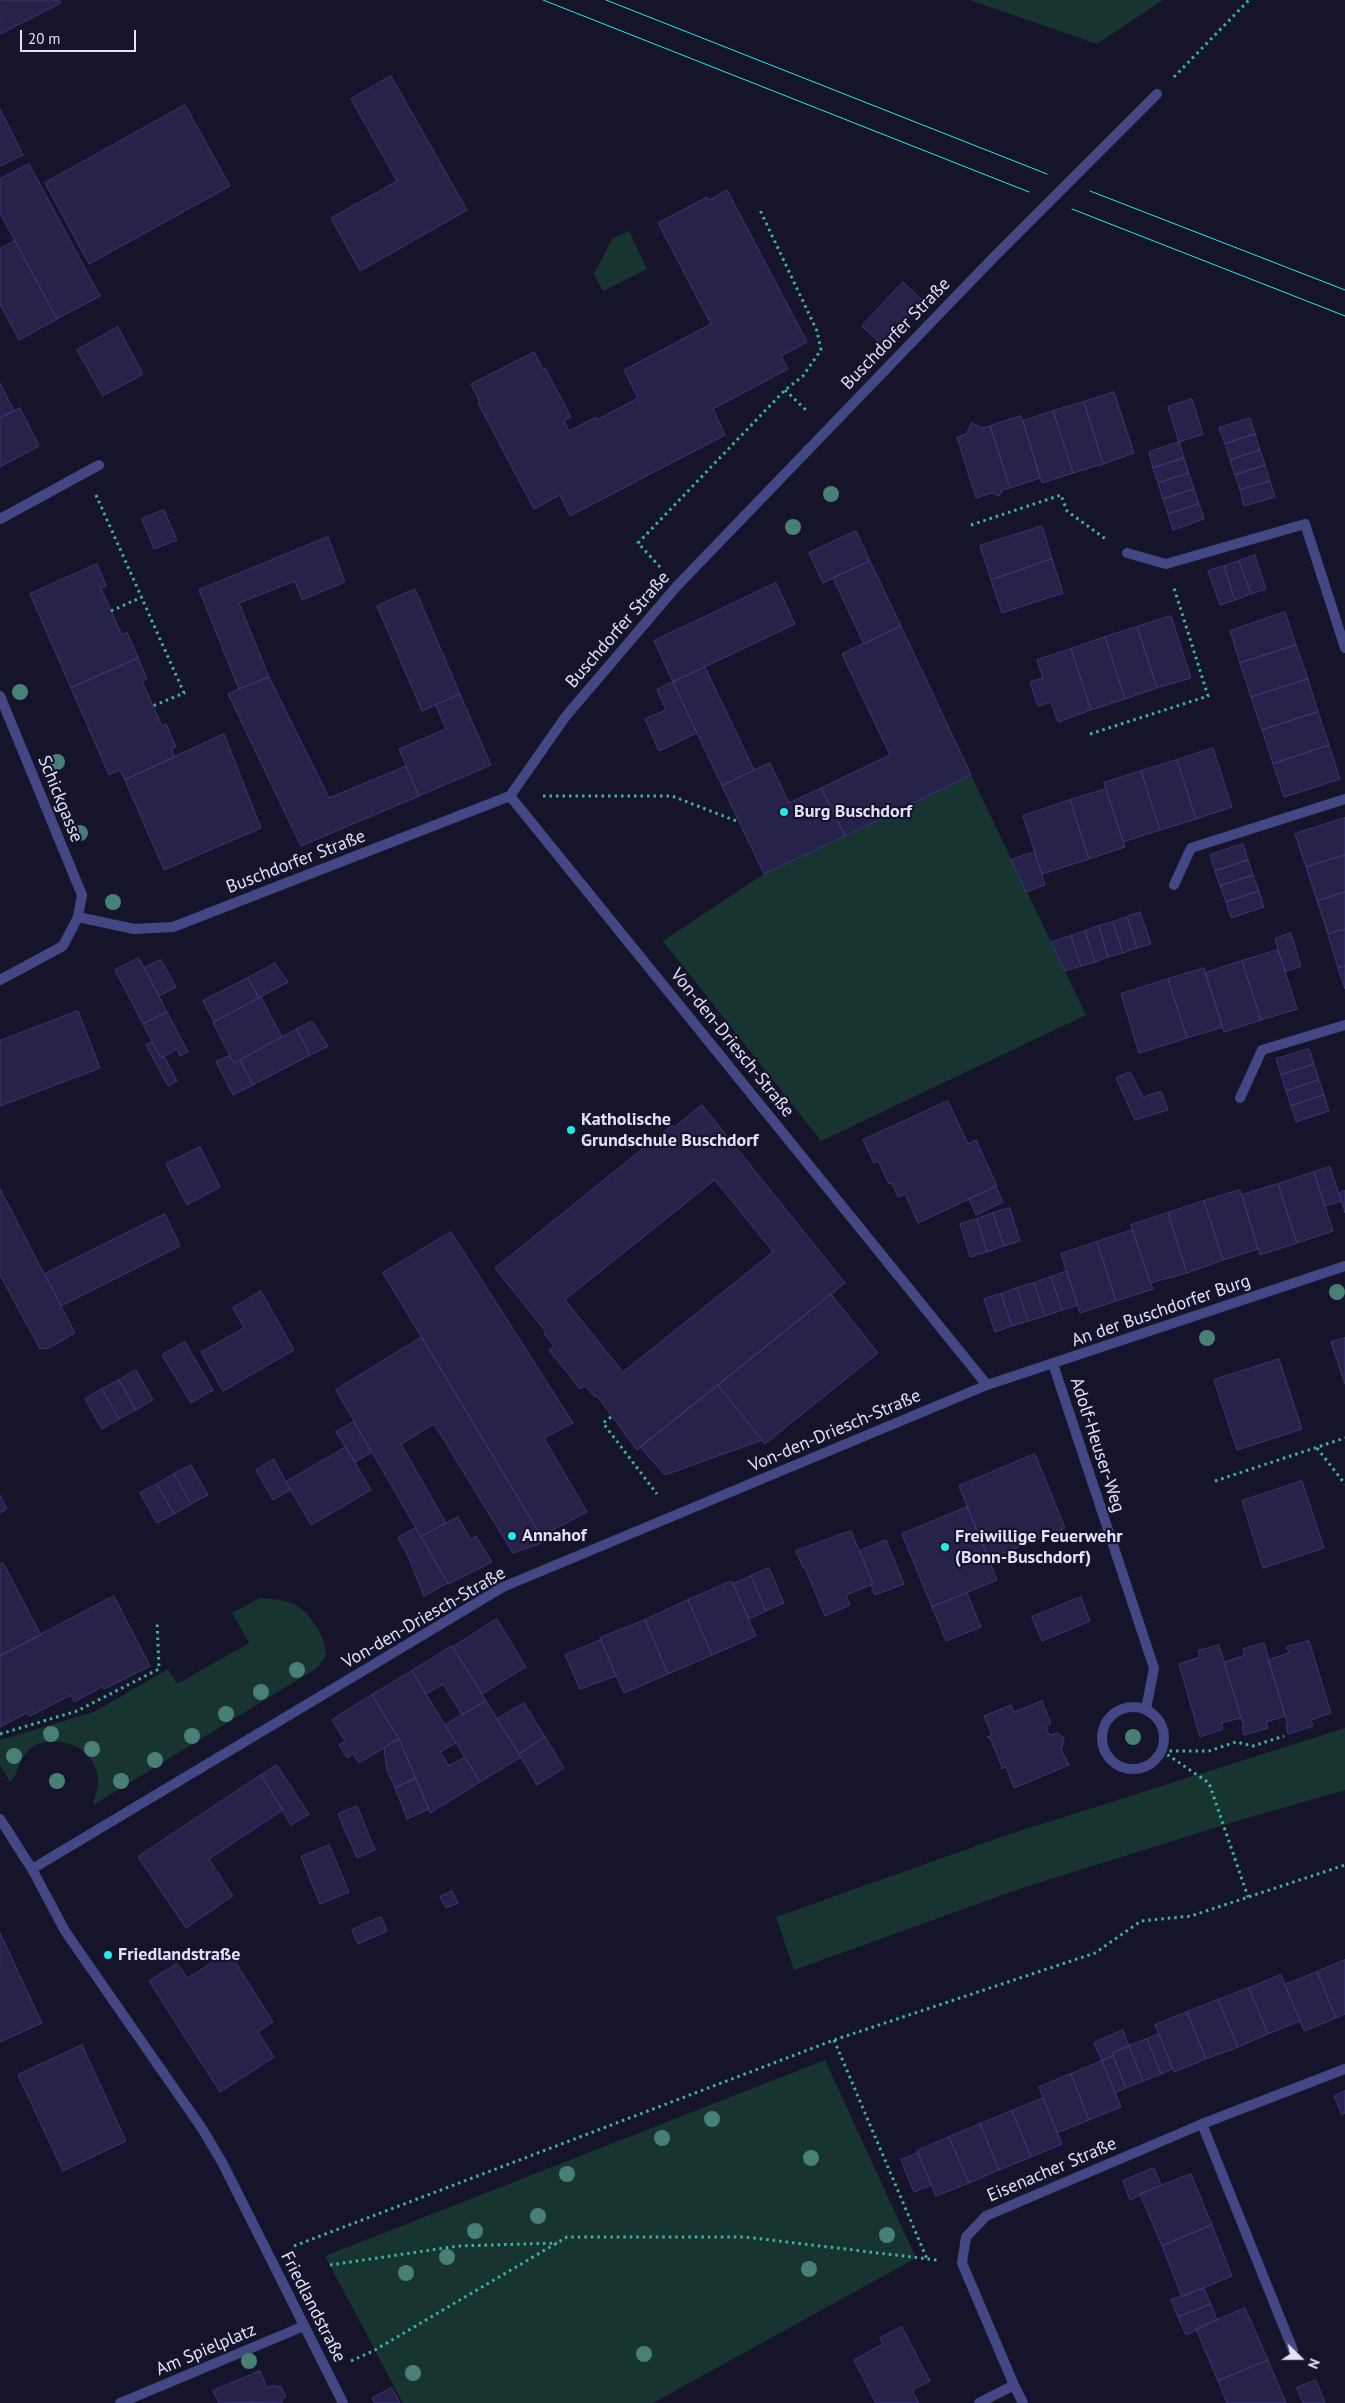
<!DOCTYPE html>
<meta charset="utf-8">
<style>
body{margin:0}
#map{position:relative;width:1345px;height:2403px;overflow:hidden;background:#16142b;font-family:"PT Sans",sans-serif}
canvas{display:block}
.north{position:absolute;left:1275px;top:2333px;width:50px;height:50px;-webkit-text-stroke:4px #16142b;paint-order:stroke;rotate:112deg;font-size:14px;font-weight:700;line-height:20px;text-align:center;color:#e1e1fc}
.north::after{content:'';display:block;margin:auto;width:18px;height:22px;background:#e1e1fc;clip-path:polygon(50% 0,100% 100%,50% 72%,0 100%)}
.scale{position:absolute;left:20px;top:30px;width:116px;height:22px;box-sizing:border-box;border:2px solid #e1e1fc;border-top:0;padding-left:6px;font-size:15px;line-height:18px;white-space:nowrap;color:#e1e1fc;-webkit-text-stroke:4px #16142b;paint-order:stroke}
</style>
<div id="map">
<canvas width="1345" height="2403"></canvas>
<div class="north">N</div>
<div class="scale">20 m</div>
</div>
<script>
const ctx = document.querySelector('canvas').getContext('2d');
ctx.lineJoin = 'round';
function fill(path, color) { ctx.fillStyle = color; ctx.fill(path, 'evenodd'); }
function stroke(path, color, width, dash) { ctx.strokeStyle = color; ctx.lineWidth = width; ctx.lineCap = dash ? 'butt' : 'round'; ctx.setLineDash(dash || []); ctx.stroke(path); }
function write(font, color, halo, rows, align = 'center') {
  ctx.font = font + ' "PT Sans",sans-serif'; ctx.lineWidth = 4.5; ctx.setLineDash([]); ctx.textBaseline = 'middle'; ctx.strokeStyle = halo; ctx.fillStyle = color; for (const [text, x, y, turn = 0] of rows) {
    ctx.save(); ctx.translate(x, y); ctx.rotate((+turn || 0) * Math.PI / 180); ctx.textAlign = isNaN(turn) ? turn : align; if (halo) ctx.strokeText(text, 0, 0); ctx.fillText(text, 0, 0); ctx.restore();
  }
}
fill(new Path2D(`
 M970,0H1163L1097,44Z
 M629,231L647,269L603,291L594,274L612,239Z
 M971,775L1086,1015L821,1141L663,941L764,874Z
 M260,1598C286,1600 299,1601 314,1623C322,1635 325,1642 326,1656L317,1668L93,1805C94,1798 98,1789 98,1782C98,1754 72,1738 47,1742C44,1743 38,1743 36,1745C17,1755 20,1774 10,1782L0,1765V1740L94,1712L168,1669L177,1684L249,1643L232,1613Z
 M1345,1728V1790L1240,1820L1022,1888L794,1970L776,1917L1007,1835Z
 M825,2060L916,2258L653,2403H403L325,2256Z`), '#183430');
const building = new Path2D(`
 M0,0H59L61,3L0,34Z
 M391,76L467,210L360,271L331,218L397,181L351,99Z
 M185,105L230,186L89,264L45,183Z
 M0,109L23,155L0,166Z
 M29,164L100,296L57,319L0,213V179Z
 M727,190L807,342L781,356L788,369L713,409L725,435L570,516L560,495L534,509L478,403L480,402L471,384L534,352L543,369L545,368L571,417L564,421L569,431L596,417L597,420L638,398L624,370L711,324L658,223L707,197L709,200Z
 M15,241L57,319L19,340L0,304V249Z
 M903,282L923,301L881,344L862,326Z
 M118,327L143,374L103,396L77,350Z
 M0,383L14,411L0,418Z
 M1114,392L1134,453L1103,464L1084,402Z
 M1192,399L1203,434L1179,442L1168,407Z
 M1084,402L1103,464L1073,473L1053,411Z
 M20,408L39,446L0,467V418Z
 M1053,411L1073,473L1042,483L1023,421Z
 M1021,416L1040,478L1010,488L990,426Z
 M1250,418L1255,434L1225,444L1219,428Z
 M972,423L982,428L990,426L1010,488L1002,490L999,496L992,493L976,498L957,437L966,434Z
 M1255,434L1260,450L1230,460L1225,444Z
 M1179,442L1184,458L1153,468L1149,452Z
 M1260,450L1265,465L1235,475L1230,460Z
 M1184,458L1189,473L1158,483L1153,468Z
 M1265,465L1270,481L1240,490L1235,475Z
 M1189,473L1194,489L1163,499L1158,483Z
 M1270,481L1275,497L1244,506L1240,490Z
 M1194,489L1199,504L1168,514L1163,499Z
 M1199,504L1204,519L1173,530L1168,514Z
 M164,510L177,540L154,549L142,519Z
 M1042,526L1052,559L991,580L980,546Z
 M856,531L870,561L823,583L809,553Z
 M328,537L345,582L302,600L295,581L239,603L269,677L239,689L199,590Z
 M1255,555L1266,589L1251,594L1239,561Z
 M1052,559L1063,593L1002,613L991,580Z
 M870,561L901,626L864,644L833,578Z
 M1239,561L1251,594L1235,600L1224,566Z
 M97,564L106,586L101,588L111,611L122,635L127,632L138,658L71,688L30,594Z
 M1224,566L1235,600L1220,605L1208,571Z
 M776,583L795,624L673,682L654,641Z
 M415,589L460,694L422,711L377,606Z
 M1285,612L1296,645L1240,663L1230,631Z
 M1171,616L1191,678L1157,688L1137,627Z
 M901,626L971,775L845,836L821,788L890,755L842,654Z
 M1137,627L1157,688L1125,699L1105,637Z
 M1105,637L1125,699L1091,710L1071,649Z
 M1296,645L1308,679L1251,697L1240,663Z
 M1071,649L1091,710L1058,722L1051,702L1038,706L1030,682L1043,678L1037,660Z
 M138,658L147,679L142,681L153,706L162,726L166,724L176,747L171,749L175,757L125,780L120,770L109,775L71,688Z
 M705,667L754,770L722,786L673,682Z
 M269,677L329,798L406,766L419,796L301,846L228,694Z
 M1308,679L1318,712L1262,730L1251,697Z
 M673,682L697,733L659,751L645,719L666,710L657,690Z
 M460,694L491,765L419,796L399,749L446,729L436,705Z
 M1318,712L1329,745L1273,764L1262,730Z
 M224,734L261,828L164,870L125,780Z
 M1329,745L1340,779L1284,797L1273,764Z
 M1213,748L1232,807L1196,819L1177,760Z
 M1177,760L1196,819L1160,830L1141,771Z
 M770,763L789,803L821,788L845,836L764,874L722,786Z
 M1141,771L1160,830L1123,842L1104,783Z
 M1106,789L1125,847L1089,859L1070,800Z
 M1070,800L1089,859L1042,874L1023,816Z
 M1345,818V855L1306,867L1295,834Z
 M1243,844L1248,860L1215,871L1210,855Z
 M1035,852L1045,885L1026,892L1011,860Z
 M1345,855V892L1317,901L1306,867Z
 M1248,860L1253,875L1220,886L1215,871Z
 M1253,875L1259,891L1226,902L1220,886Z
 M1259,891L1264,907L1231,918L1226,902Z
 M1345,892V929L1328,934L1317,901Z
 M1140,912L1151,944L1137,948L1127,917Z
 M1127,917L1137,948L1123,953L1113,922Z
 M1113,922L1123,953L1108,957L1099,926Z
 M1099,926L1108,957L1095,962L1085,931Z
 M1345,929V966L1338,968L1328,934Z
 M1085,931L1095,962L1081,966L1071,936Z
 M1291,933L1301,966L1285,972L1275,939Z
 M1071,936L1081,966L1065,971L1051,942Z
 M1278,950L1297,1009L1261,1020L1242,961Z
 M139,958L167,1012L143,1024L115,970Z
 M161,960L176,987L159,996L144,968Z
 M1242,961L1261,1020L1224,1032L1205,973Z
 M275,963L288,982L259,998L248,978Z
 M1345,966V989L1338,968Z
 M1204,968L1223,1027L1187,1038L1168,979Z
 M248,978L259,998L214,1022L203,1001Z
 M1168,979L1187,1038L1139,1053L1121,994Z
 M261,997L282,1037L234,1063L213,1023Z
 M78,1011L100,1068L0,1106V1041Z
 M167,1012L188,1052L180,1056L177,1049L161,1058L143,1024Z
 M312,1021L328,1046L310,1055L297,1029Z
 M297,1029L310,1055L253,1085L240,1060Z
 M152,1042L161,1058L164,1056L177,1081L168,1086L146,1045Z
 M1309,1049L1314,1064L1281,1075L1276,1059Z
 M230,1056L234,1063L240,1060L253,1085L233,1095L216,1062Z
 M1314,1064L1319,1080L1286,1091L1281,1075Z
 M1130,1072L1143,1097L1161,1091L1168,1110L1135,1120L1116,1078Z
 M1319,1080L1324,1095L1291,1106L1286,1091Z
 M1324,1095L1329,1111L1296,1122L1291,1106Z
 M948,1101L968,1144L976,1140L997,1186L918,1223L905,1194L898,1197L892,1183L889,1184L878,1161L874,1163L863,1140Z
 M702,1105L845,1283L637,1450L597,1396L595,1397L585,1386L580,1389L549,1350L554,1346L544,1334L546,1332L495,1268L672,1125L674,1127ZM715,1180L773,1252L623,1372L565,1300Z
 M200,1147L220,1187L187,1205L166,1164Z
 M1330,1167L1341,1201L1325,1206L1314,1172Z
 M1314,1172L1333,1231L1297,1243L1278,1184Z
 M1278,1184L1297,1243L1260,1255L1242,1195Z
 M996,1187L1003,1202L976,1215L969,1199Z
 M0,1189L75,1333L49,1348L40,1349L0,1275Z
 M1240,1190L1258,1249L1223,1260L1204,1201Z
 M1345,1191V1213L1339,1193Z
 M1204,1201L1223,1260L1187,1273L1168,1213Z
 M1010,1208L1020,1241L1004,1246L993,1213Z
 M993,1213L1004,1246L987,1252L977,1219Z
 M1168,1213L1187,1273L1150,1283L1131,1225Z
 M165,1214L180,1246L61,1306L45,1274Z
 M977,1219L987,1252L970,1257L960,1224Z
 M1132,1230L1153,1289L1116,1301L1097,1242Z
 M451,1232L573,1423L544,1438L587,1512L541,1536L383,1273Z
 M1097,1242L1116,1301L1080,1313L1061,1254Z
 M1067,1271L1078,1305L1062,1310L1051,1277Z
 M1051,1277L1062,1310L1045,1316L1034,1283Z
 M1034,1283L1045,1316L1028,1321L1017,1288Z
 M1017,1288L1028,1321L1012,1326L1001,1294Z
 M261,1291L294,1350L223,1391L201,1352L244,1328L233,1308Z
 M831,1294L878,1353L765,1444L718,1385Z
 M1001,1294L1012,1326L995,1332L984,1299Z
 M422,1337L541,1536L544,1542L513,1553L434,1424L401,1444L446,1523L421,1537L416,1528L336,1390Z
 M1345,1338V1384L1331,1342Z
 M185,1342L213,1390L191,1403L162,1355Z
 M1279,1359L1302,1429L1237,1450L1214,1380Z
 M136,1370L153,1400L136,1410L119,1380Z
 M119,1380L136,1410L119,1419L102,1389Z
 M718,1385L762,1440L665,1475L640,1447Z
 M102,1389L119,1419L102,1429L85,1399Z
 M354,1422L371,1453L355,1462L336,1432Z
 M346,1447L371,1490L311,1525L286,1482Z
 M1035,1454L1065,1528L989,1559L959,1486Z
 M274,1459L290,1490L273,1500L256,1470Z
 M191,1465L208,1495L191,1504L174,1474Z
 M174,1474L191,1504L174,1514L157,1484Z
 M1302,1481L1324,1548L1263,1568L1242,1501Z
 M157,1484L174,1514L157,1523L140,1493Z
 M0,1495L7,1509L0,1513Z
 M967,1507L997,1580L932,1607L902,1534Z
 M458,1517L471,1540L476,1536L492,1562L448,1584L421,1537Z
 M416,1528L448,1583L424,1596L407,1554L398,1538Z
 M851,1531L873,1584L846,1595L850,1605L825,1616L805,1568H803L796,1551Z
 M886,1540L904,1584L875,1595L871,1585L873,1584L860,1551Z
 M3,1563L41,1635L0,1656V1565Z
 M769,1568L784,1603L766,1611L751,1576Z
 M751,1576L766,1611L749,1619L733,1584Z
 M732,1581L756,1636L712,1655L688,1600Z
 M967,1593L981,1627L946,1641L932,1607Z
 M114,1596L150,1666L104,1689L103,1686L74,1702L71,1695L30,1716L27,1713L0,1727V1656Z
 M1081,1597L1090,1621L1042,1641L1032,1617Z
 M688,1600L712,1655L668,1674L645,1620Z
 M497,1619L526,1667L482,1694L453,1647Z
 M645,1620L668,1674L624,1693L600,1638Z
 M601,1640L616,1676L580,1689L565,1655Z
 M1309,1641L1331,1713L1311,1720L1313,1726L1288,1734L1286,1725H1288L1268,1660L1289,1653L1287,1647Z
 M1264,1643L1285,1716L1266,1722L1268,1728L1244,1735L1242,1727H1244L1224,1662L1245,1655L1243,1649Z
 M1219,1645L1241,1718L1221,1723L1223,1729L1200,1737L1179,1664L1200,1657L1198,1651Z
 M452,1646L486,1701L462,1715L443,1684L426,1694L412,1671Z
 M412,1671L456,1743L440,1752L449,1766L465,1757L480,1782L430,1813L399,1739L372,1695Z
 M372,1695L399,1739L359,1763L353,1754L347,1758L339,1745L345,1741L332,1720Z
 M486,1701L521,1757L480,1782L445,1725Z
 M1042,1701L1051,1724L1046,1726L1049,1735L1058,1733L1063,1737L1064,1743L1061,1749L1069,1765L1014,1788L1006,1767L1001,1769L1002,1767L990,1738L987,1737L992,1735L984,1716L1011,1705L1014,1712Z
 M524,1703L545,1737L519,1754L497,1719Z
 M545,1737L564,1768L537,1785L519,1754Z
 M399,1739L416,1778L395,1788L387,1770L384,1748Z
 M277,1765L309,1814L291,1825L261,1775Z
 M261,1775L283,1810L209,1859L233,1896L186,1928L138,1857Z
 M416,1778L429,1809L407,1819L395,1788Z
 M357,1806L375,1850L357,1858L338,1814Z
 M329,1845L349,1892L320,1904L301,1857Z
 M452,1891L458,1903L446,1908L440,1897Z
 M381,1917L387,1931L358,1944L352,1930Z
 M0,1933L42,2023L0,2042Z
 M229,1952L273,2022L258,2032L274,2057L220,2092L149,1981L177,1963L187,1978Z
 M1345,1960V2014L1336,2018L1317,1972Z
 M1317,1972L1336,2018L1304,2031L1285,1985Z
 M1281,1975L1300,2021L1268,2034L1249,1988Z
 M1249,1988L1268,2034L1238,2047L1218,2000Z
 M1218,2000L1238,2047L1206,2059L1187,2012Z
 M1187,2012L1206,2059L1174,2072L1155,2025Z
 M1123,2030L1129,2046L1112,2053L1113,2056L1102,2061L1094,2043Z
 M1159,2034L1173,2069L1161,2074L1147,2039Z
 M1147,2039L1161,2074L1143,2081L1129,2046Z
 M82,2045L126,2141L63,2171L18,2075Z
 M1129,2046L1143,2081L1126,2088L1112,2053Z
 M1113,2056L1126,2088L1115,2093L1102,2061Z
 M1102,2061L1121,2107L1089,2120L1071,2074Z
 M1071,2074L1089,2120L1057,2133L1039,2087Z
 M1345,2091V2113L1342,2115L1334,2096Z
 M1043,2098L1062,2144L1031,2157L1012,2111Z
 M1012,2111L1031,2157L999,2170L980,2124Z
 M980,2124L999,2170L969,2183L949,2137Z
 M949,2137L969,2183L936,2196L917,2151Z
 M918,2153L931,2185L914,2192L901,2160Z
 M1154,2168L1161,2185L1130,2200L1123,2181Z
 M1191,2174L1212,2225L1162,2246L1140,2194Z
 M1212,2225L1232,2276L1182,2297L1162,2246Z
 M1204,2288L1211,2304L1178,2317L1171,2300Z
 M1211,2304L1217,2320L1186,2335L1178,2317Z
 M1245,2308L1268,2360L1218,2381L1196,2329Z
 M902,2327L930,2381L912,2390L919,2403H876L854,2360L883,2344L880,2338Z
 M1268,2360L1286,2403H1227L1218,2381Z
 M260,2371L267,2388L275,2385L276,2387L281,2386L286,2397L281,2399L283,2402L219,2403L213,2391Z
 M1316,2380L1325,2403H1303L1297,2388Z
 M392,2388L400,2403H375L372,2398Z`);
fill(building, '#26224a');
stroke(building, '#3c3674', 1);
stroke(new Path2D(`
 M1174,77L1249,0
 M785,390L808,412
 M96,495L184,693L153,706
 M971,525L1061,495L1067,511L1107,540
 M660,567L638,543L785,390L803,376L821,350L817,331L759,208
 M111,611L142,597
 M1090,734L1208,696L1174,588
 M543,796H672L739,822
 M611,1417L603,1423L657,1494
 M1317,1448L1345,1484
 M1215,1481L1345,1438
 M0,1734L77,1711L159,1669L157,1621
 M1162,1751L1209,1783L1248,1897
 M1163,1751H1209L1236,1742L1253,1746L1284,1736
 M834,2040L927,2259
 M294,2246L834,2040L1095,1953L1141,1921L1191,1916L1345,1865
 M330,2265L458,2246L557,2243
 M351,2361L375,2350L567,2237H745L937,2260`), '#3db4a0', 3, [2.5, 4]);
stroke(new Path2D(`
 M0,519L99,465
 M1202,2124L1293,2350`), '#434885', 10);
stroke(new Path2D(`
 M1127,553L1166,564L1305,524L1345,648
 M0,696L82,895L78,917L63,946L0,980
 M510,796L987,1385
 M1174,885L1191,848L1345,799
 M78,917L134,929L173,927L510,796L566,716L676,587L993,258L1157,94
 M1240,1098L1262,1050L1345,1025
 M1053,1364L1154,1668L1146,1709
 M1102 1738a31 31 0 1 1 62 0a31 31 0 1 1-62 0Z
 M0,1819L32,1869L65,1931L203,2130L223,2164L343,2403
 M32,1869L503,1587L987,1385L1345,1266
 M1014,2385L1023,2403
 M120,2403L304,2326
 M979,2403L1014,2385L962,2263L966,2237L986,2216L1202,2124L1345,2069`), '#434885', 10);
stroke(new Path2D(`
 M543,0L1029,192
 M606,0L1047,174
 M1090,191L1345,290
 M1072,209L1345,316`), '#1eebea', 1);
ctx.fillStyle = '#488076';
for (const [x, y] of [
 [831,494],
 [793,527],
 [20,692],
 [57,762],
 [80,833],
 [113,902],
 [1337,1292],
 [1207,1338],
 [297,1670],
 [261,1692],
 [226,1714],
 [51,1734],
 [192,1736],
 [1133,1737],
 [92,1749],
 [14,1756],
 [155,1760],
 [57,1781],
 [121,1781],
 [712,2119],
 [662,2138],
 [811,2158],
 [567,2174],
 [538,2216],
 [475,2231],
 [887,2235],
 [447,2257],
 [809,2269],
 [406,2273],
 [644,2354],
 [249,2361],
 [413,2373]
]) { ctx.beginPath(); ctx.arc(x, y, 8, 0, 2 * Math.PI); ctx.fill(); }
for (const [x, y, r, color] of [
 [784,812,5,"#1eebea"],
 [571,1130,5,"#1eebea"],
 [512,1536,5,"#1eebea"],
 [945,1547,5,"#1eebea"],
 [108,1955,5,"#1eebea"]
]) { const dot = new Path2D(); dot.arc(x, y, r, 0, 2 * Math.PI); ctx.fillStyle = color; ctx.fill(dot); stroke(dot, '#16142b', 2); }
write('18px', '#e1e1fc', '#16142b', [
 ["Buschdorfer Straße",896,334,-46],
 ["Buschdorfer Straße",618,630,-49],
 ["Schickgasse",60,799,68],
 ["Buschdorfer Straße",296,862,-21],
 ["Von-den-Driesch-Straße",732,1043,51],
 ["An der Buschdorfer Burg",1161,1311,-19],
 ["Von-den-Driesch-Straße",835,1431,-23],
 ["Adolf-Heuser-Weg",1097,1445,72],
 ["Von-den-Driesch-Straße",424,1618,-30],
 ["Eisenacher Straße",1052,2170,-23],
 ["Friedlandstraße",313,2307,63],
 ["Am Spielplatz",206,2350,-23]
]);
write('bold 18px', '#e1e1fc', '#16142b', [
 ["Burg Buschdorf",794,812],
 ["Katholische",581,1120],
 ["Grundschule Buschdorf",581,1141],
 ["Annahof",522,1536],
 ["Freiwillige Feuerwehr",955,1537],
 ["(Bonn-Buschdorf)",955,1558],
 ["Friedlandstraße",118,1955]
], 'left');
</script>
